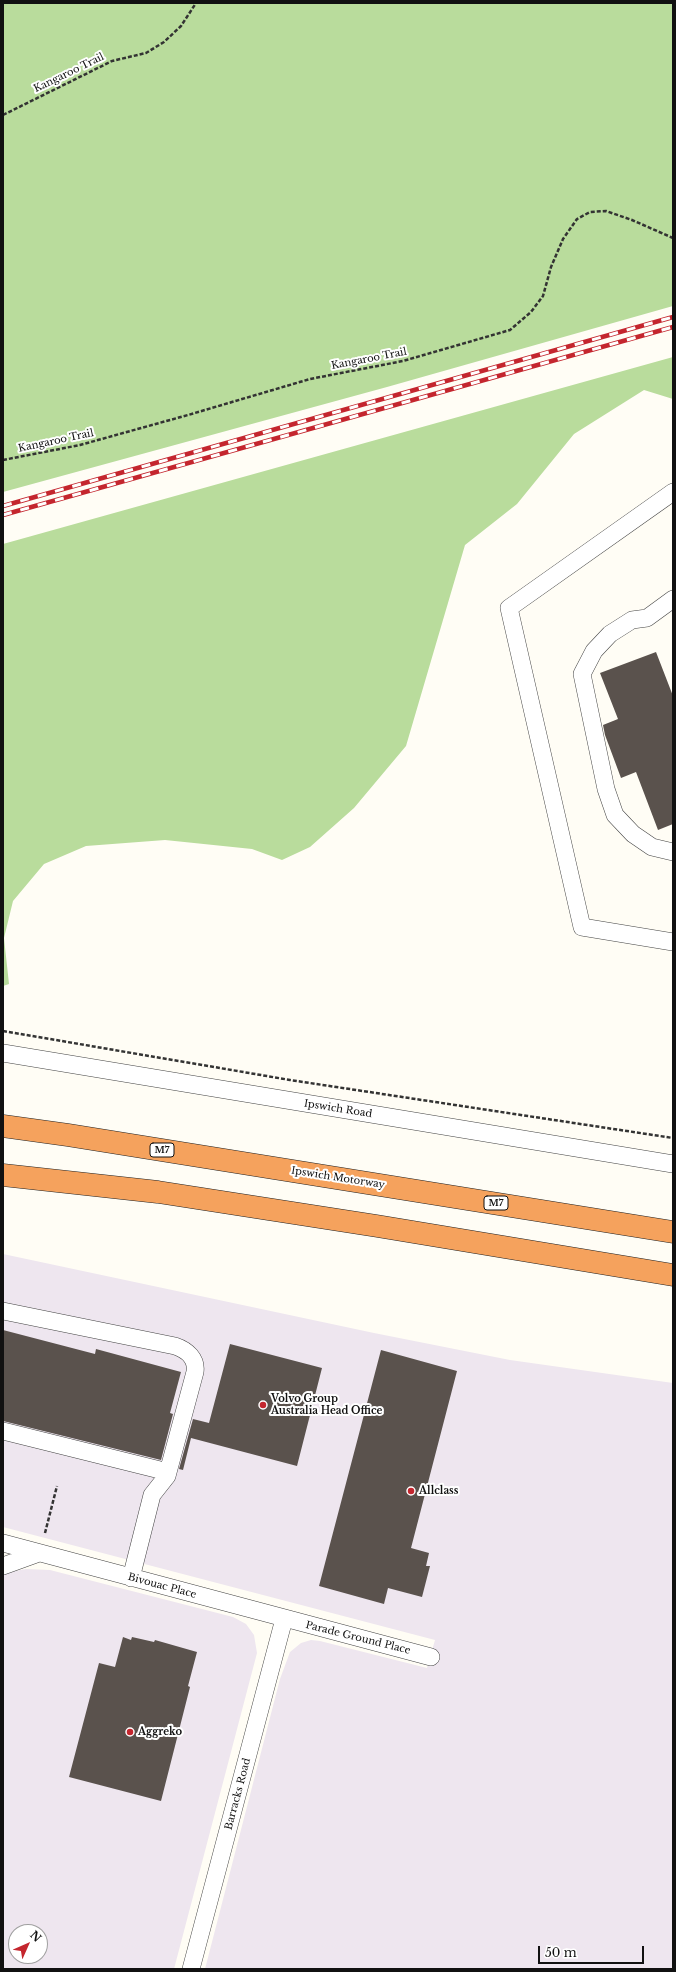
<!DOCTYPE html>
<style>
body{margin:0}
#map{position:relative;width:676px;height:1972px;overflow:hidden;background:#fffdf5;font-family:"Libre Baskerville",serif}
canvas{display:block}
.frame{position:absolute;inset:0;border:4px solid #111;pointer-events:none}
.north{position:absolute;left:8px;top:1924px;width:40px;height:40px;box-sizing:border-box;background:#fff;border:1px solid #a0a0a0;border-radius:50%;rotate:45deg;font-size:11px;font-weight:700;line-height:16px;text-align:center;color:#111}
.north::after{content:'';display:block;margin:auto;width:14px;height:18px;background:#c4262e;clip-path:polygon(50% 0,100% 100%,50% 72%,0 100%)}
.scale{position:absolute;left:538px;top:1946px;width:106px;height:18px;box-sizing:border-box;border:2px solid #111;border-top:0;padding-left:5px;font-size:12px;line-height:14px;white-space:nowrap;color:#111;-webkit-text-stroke:3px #fff;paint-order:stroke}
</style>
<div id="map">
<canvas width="676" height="1972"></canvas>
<div class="frame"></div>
<div class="north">N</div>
<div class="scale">50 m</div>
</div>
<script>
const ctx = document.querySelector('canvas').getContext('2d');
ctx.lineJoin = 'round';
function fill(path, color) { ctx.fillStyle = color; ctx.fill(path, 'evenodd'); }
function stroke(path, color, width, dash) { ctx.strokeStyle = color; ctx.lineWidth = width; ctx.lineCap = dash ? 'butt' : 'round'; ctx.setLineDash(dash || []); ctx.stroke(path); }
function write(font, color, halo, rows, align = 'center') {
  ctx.font = font + ' "Libre Baskerville",serif'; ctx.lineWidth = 4; ctx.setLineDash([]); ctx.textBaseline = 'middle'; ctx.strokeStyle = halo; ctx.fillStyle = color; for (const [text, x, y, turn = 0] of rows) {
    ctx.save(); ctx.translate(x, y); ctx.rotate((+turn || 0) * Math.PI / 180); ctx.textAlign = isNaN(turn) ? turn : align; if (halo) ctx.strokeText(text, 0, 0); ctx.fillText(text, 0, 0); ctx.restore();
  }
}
fill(new Path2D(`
 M3,1254L374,1333L510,1360L673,1383V1969H205L280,1679L290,1652L301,1643L311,1640L320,1641L427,1668L435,1640L3,1527Z
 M26,1569L50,1570L233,1617L246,1624L254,1635L257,1653L174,1969H3V1573ZM16,1932H40V1956H16Z`), '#eee6ef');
fill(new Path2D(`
 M3,3H673V306L387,387L3,492Z
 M673,357V399L644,390L574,434L517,504L465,545L406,746L354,808L310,847L282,860L252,849L165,840L86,846L44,864L13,901L4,938L9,984L3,986V544Z`), '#b9dc9c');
fill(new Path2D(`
 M656,652L673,696V824L658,830L636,772L621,778L605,735L603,725L618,719L600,673Z
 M3,1330L95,1354L96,1349L181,1372L170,1413L173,1414L161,1460L3,1421Z
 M230,1344L322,1368L297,1466L191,1438L183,1470L179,1469L193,1419L209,1423Z
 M381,1350L457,1371L411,1548L429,1553L426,1566H430L422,1597L388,1588L384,1604L319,1586Z
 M123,1637L131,1640L132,1637L154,1642L155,1640L197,1652L188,1686L190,1687L161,1801L69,1777L99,1663L115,1667Z`), '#5a524d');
const minor = new Path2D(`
 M673,492L509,608L582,927L673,942
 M673,599L647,618L632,620L610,634L594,651L582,674L606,789L615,815L633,834L652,847L673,852
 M3,1053L673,1164
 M3,1311L175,1346C187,1350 197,1359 195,1372L167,1476L152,1495L131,1578
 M3,1431L168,1472
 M3,1543L431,1657
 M3,1566L39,1553
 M191,1969L284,1619`);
const highway = new Path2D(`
 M3,1126L68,1135L673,1232
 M3,1175L158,1192L377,1226L673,1275`);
stroke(minor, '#444', 18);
stroke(highway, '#222', 23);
stroke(new Path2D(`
 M3,115L112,61L146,53L164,42L181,26L196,3
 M3,460L80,445L188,415L310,379L403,361L510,330L531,312L543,296L551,267L563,239L577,219L590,212L606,211L632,220L673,238
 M3,1031L290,1080L673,1138
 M45,1533L57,1486`), '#333', 2.5, [4, 2]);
stroke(minor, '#fff', 17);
stroke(highway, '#f5a25d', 22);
const rail = new Path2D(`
 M3,506L673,317
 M3,515L673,327`);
stroke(rail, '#c4262e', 4.5);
stroke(rail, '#fff', 3, [9]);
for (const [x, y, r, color] of [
 [263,1405,4,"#c4262e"],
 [411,1491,4,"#c4262e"],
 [130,1732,4,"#c4262e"]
]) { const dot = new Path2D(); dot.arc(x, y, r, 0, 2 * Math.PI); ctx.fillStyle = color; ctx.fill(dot); stroke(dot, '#fff', 1.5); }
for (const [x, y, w] of [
 [162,1150,24],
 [496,1203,24]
]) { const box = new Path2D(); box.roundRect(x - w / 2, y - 7, w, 14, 3); ctx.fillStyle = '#fff'; ctx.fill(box); stroke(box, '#111', 1); }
write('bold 9px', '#111', null, [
 ["M7",162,1150],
 ["M7",496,1203]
]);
write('10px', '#111', '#fff', [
 ["Kangaroo Trail",69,73,-26],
 ["Kangaroo Trail",369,359,-11],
 ["Kangaroo Trail",56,441,-12],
 ["Ipswich Road",338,1109,9],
 ["Ipswich Motorway",338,1178,9],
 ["Bivouac Place",162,1586,15],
 ["Parade Ground Place",358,1638,14],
 ["Barracks Road",238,1794,-75]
]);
write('bold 10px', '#111', '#fff', [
 ["Volvo Group",271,1399],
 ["Australia Head Office",271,1411],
 ["Allclass",419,1491],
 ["Aggreko",138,1732]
], 'left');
</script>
